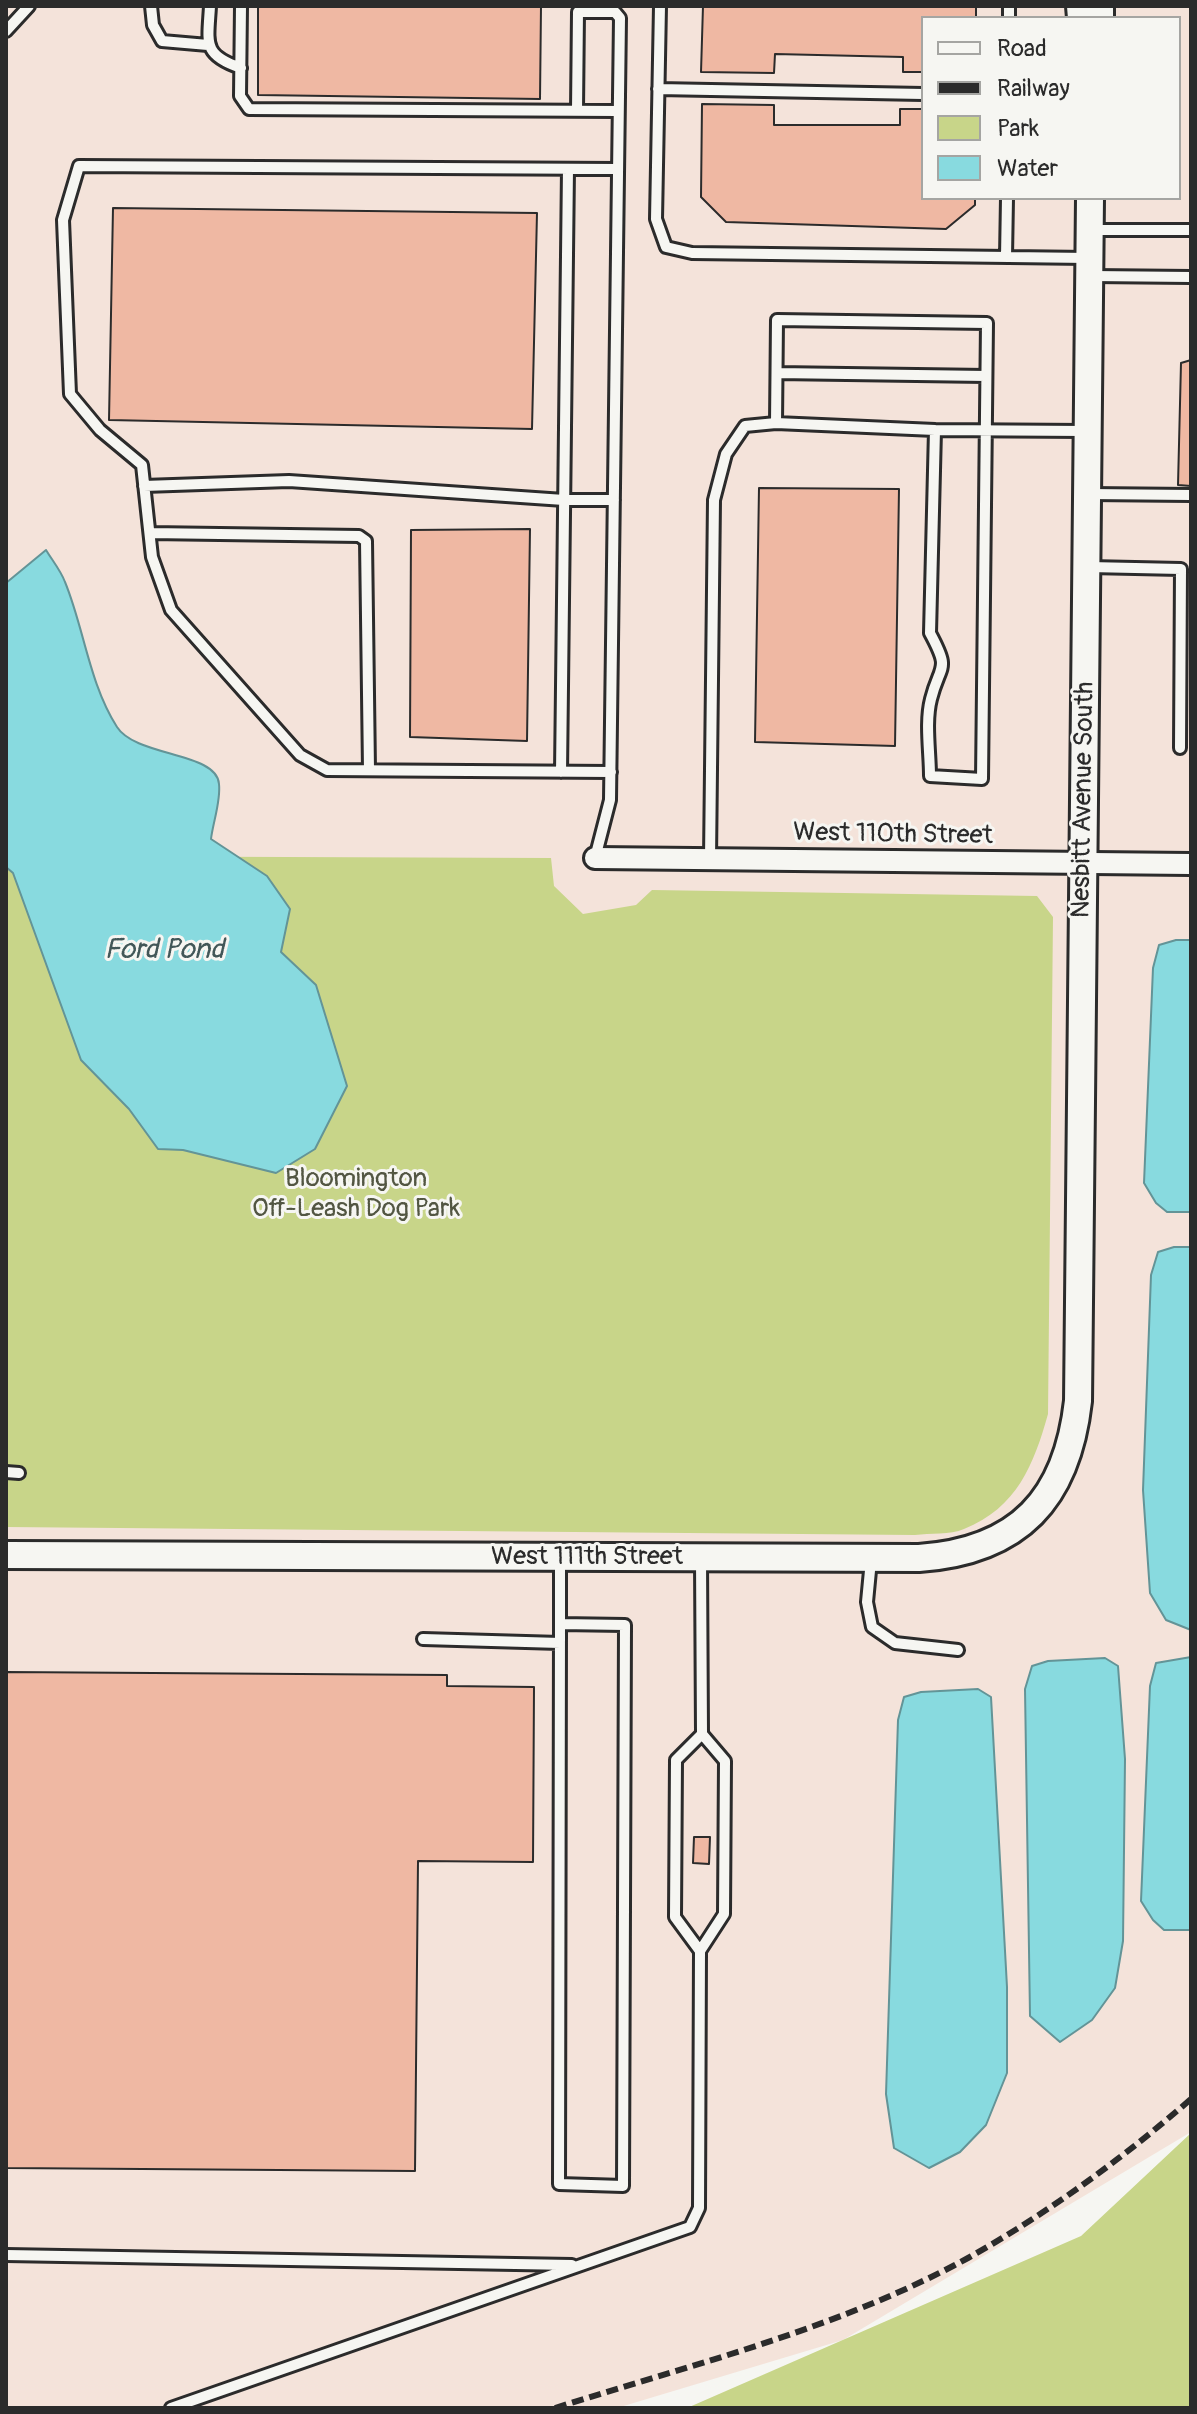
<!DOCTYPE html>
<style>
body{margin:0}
#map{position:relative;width:1197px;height:2414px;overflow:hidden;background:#f6f6f2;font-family:Pangolin,sans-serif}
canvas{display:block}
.frame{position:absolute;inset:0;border:8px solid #2b2b2b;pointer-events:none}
.legend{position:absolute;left:921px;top:16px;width:260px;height:184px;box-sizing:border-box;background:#f6f6f2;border:2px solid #a5a5a2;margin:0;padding:10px 14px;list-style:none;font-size:24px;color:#2b2b2b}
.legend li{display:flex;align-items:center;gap:16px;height:40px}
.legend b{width:40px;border:2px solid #a5a5a2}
</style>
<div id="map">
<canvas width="1197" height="2414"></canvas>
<div class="frame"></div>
<ul class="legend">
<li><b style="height:10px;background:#f6f6f2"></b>Road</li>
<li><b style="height:10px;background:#2b2b2b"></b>Railway</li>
<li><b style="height:22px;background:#c8d589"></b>Park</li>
<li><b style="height:22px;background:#88dadf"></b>Water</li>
</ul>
</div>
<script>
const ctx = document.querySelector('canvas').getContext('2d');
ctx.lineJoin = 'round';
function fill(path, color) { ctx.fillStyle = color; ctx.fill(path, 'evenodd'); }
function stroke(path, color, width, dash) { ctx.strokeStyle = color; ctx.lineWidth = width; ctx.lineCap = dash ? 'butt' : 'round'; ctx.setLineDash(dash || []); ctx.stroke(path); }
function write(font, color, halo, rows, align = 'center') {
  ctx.font = font + ' Pangolin,sans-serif'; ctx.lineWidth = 6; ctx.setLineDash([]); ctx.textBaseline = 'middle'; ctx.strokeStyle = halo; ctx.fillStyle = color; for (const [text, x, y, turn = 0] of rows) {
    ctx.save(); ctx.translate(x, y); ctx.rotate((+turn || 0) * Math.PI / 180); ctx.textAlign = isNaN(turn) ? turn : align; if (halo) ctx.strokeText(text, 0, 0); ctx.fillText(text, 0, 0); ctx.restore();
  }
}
fill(new Path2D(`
 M6,6H1191V2132L843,2340L617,2408H6ZM923,18H1179V198H923Z`), '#f4e3da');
fill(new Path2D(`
 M6,611L21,856L551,858L554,886L583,914L636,905L652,890L1037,896L1053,917L1048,1414C1034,1464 1017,1508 964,1529C950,1535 930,1533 915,1535L6,1527Z
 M1191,2133V2408H687L1081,2236Z`), '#c8d589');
const water = new Path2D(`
 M46,550C52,560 61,571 65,582C84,628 89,683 117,727C136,757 217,752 219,784C221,801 213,822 211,839L267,876L290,909L281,952L316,985L347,1086L315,1149L276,1173L183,1150L158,1149L129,1109L81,1060L13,873L6,867V583Z
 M1176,940H1191V1212H1167L1156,1203L1144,1183L1153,968L1159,945Z
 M1174,1247H1191V1630L1166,1620L1150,1593L1143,1490L1151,1275L1158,1252Z
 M1191,1657V1930H1164L1153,1920L1141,1901L1150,1686L1156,1663Z
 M1105,1658L1118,1666L1125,1759L1123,1941L1115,1988L1092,2020L1060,2042L1030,2016L1025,1689L1032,1666L1048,1661Z
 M978,1689L991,1697L1007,1987V2073L986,2125L960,2152L929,2168L894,2148L886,2094L898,1720L904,1697L921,1692Z`);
fill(water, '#88dadf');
stroke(water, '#639497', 2);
const building = new Path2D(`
 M258,6H541L540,99L258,95Z
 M703,6H976V18H923V72H903V57L775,54L774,73L701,72Z
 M702,104L774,105V125H900V109H923V198H975V205L946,229L726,222L701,197Z
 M113,208L537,213L532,429L109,420Z
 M1191,360V486L1178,485L1181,363Z
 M759,488L899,489L895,746L755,742Z
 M530,529L527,741L410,737L411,530Z
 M6,1672L447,1675V1686L534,1687L533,1862L418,1861L415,2171L6,2168Z
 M694,1837H710L709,1864L693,1863Z`);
fill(building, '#efb8a3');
stroke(building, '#2b2b2b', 2);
const service = new Path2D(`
 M151,6L153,25L162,41L208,45
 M210,6C208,43 202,55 241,68
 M241,6L240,96L249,109L618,111
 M660,6L656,219L666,247L692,253L1088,258
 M1009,18V6
 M6,31L29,6
 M658,89L923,94
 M577,110L578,12H615L620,18L610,800L595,858
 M1092,230H1191
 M1006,257L1007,198
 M1092,276L1191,277
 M777,373L986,376
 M935,430L1085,431
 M144,486L289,481L564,500H614
 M1089,494L1191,495
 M150,533L359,536L366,541L369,770
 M1089,567L1181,569L1180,748
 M561,772L568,169
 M611,772L327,770L300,755L171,610L152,557L142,465L100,430L70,394L63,220L79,166L617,169
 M710,859L714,500L726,454L745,426L776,423L777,320L987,323L982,779L930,776C930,752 925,722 931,699C940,663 951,672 930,633L935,430L776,423
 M6,1472L19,1473
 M701,1559L702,1734L676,1760L675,1917L700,1951L724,1914L725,1761L702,1734
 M871,1560L867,1602L872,1627L895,1643L958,1650
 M560,1624L625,1625L623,2186L559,2184L560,1624V1559
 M423,1639L560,1643
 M6,2255L572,2265
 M171,2408L690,2227L699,2208L700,1951`);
const minor = new Path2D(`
 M595,858L1191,864`);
const tertiary = new Path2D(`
 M1080,6L1081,18
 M1100,18V6
 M6,1555L919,1558C1019,1551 1067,1499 1078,1401L1090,198`);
stroke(service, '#2b2b2b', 16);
stroke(minor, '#2b2b2b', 26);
stroke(tertiary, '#2b2b2b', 32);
stroke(service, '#f6f6f2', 10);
stroke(minor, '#f6f6f2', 20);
stroke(tertiary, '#f6f6f2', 26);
stroke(new Path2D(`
 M555,2408C694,2364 840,2328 968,2258C1048,2213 1122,2159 1191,2099`), '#2b2b2b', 6, [12, 6]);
write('26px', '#2b2b2b', '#f6f6f2', [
 ["Nesbitt Avenue South",1084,800,-89],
 ["West 110th Street",893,835,1],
 ["West 111th Street",587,1557]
]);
write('26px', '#525642', '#f6f6f2', [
 ["Bloomington",356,1179],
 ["Off-Leash Dog Park",356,1209]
]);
write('italic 28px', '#425758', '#f6f6f2', [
 ["Ford Pond",164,951]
]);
</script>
